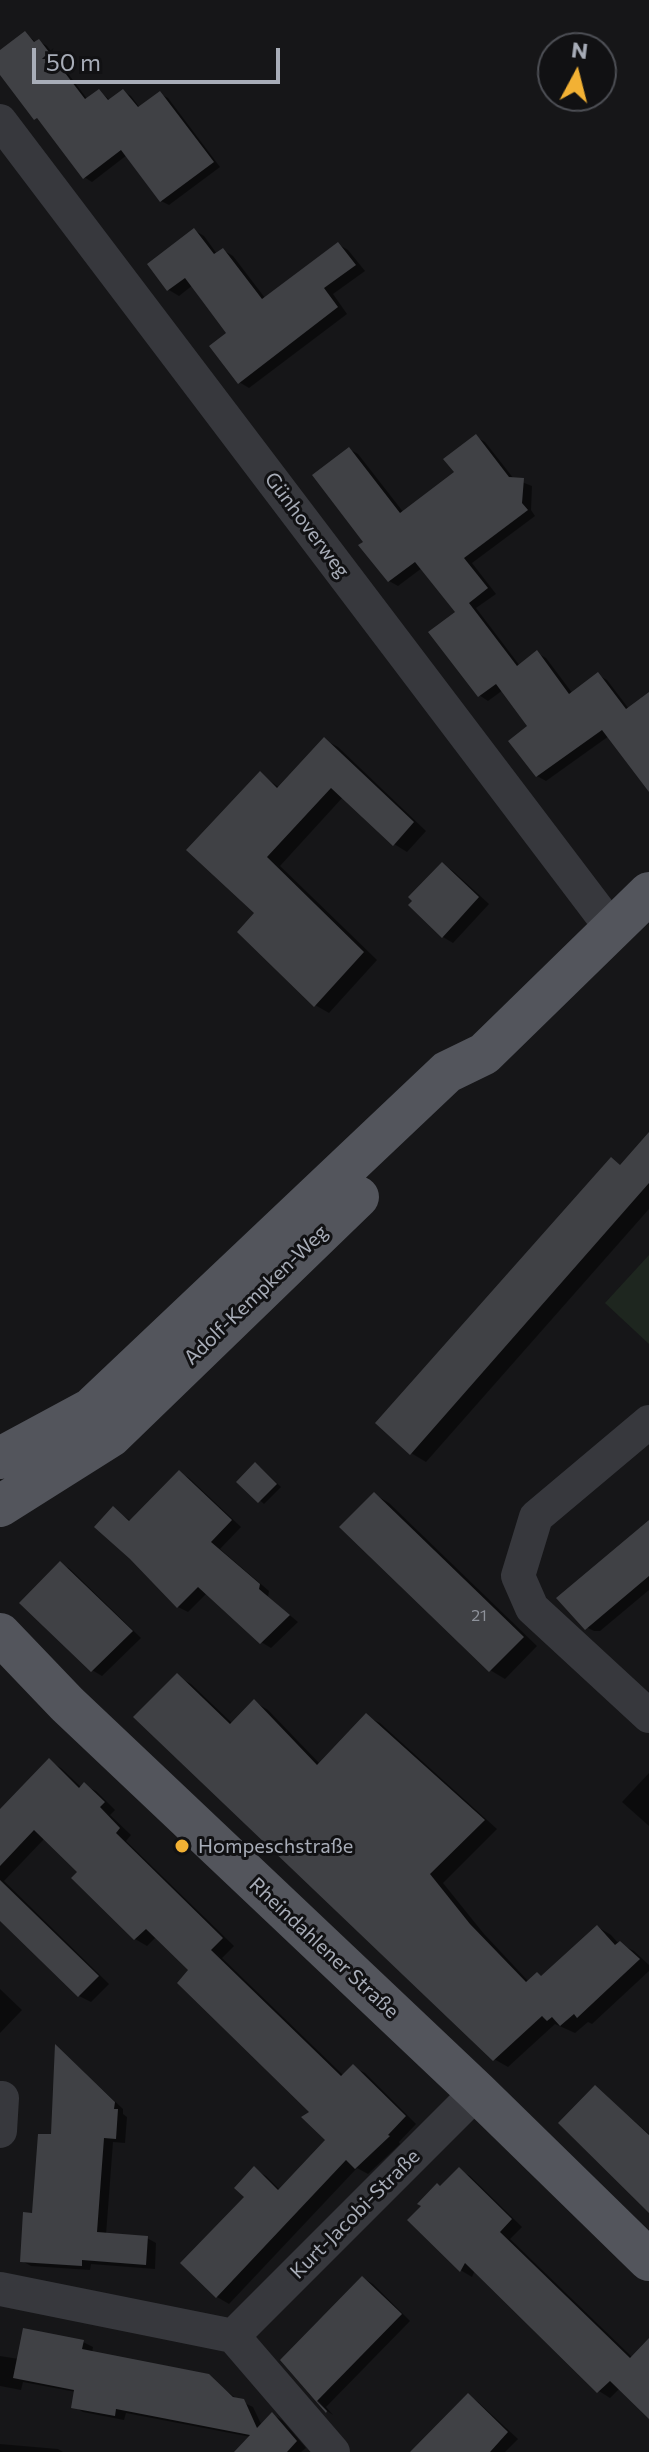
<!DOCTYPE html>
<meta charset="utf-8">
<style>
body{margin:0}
#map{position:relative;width:649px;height:2452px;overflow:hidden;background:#161618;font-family:Commissioner,sans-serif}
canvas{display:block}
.north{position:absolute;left:537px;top:32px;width:80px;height:80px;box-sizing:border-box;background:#111113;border:2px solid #4d4f55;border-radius:50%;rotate:7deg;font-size:22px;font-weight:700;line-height:32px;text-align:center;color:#a8adb8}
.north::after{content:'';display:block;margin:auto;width:28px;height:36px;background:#f2b134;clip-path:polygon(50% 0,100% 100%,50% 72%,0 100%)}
.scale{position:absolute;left:32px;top:48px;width:248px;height:36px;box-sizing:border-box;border:4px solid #a8adb8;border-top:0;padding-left:10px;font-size:24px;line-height:28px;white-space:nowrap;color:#a8adb8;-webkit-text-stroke:6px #111113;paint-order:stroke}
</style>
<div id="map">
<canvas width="649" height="2452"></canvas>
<div class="north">N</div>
<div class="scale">50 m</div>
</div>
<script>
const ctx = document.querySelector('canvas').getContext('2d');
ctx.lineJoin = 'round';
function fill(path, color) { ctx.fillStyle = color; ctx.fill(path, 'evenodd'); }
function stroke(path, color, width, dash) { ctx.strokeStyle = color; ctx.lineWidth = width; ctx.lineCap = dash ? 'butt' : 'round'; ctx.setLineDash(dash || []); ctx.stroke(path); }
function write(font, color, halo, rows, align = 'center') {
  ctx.font = font + ' Commissioner,sans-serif'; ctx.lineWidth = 6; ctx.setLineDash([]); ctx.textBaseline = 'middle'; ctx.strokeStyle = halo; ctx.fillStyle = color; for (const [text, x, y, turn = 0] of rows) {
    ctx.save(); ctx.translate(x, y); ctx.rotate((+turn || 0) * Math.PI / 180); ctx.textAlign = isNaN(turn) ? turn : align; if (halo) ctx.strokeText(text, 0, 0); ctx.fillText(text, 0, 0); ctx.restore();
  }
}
fill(new Path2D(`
 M649,1255V1344L605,1303Z`), '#1e261f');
fill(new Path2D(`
 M25,33L37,43L39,41L47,46L88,100L99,91L111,101L123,91L131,96L140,108L160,94L168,98L220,167L169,205L161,201L127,155L92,182L84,177L0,72Z
 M194,230L204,236L217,254L223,250L233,256L265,298L338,244L348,250L365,271L333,294L347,314L249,388L239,382L229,333L193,285L179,296L169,290L149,264Z
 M476,437L485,442L514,479L532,486L531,510L535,516L472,563L496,594L476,608L520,666L537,653L546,658L573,694L598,675L607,680L629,709L649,694V777L609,736L546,781L537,776L530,726L503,690L488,701L479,695L458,612L422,568L398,586L389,581L366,542L349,449L358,454L404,513L457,472Z
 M325,740L338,747L426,831L407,852L394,844L343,797L280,866L377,960L329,1013L315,1005L256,913L260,774L280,788Z
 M442,864L453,871L489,904L453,943L443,937Z
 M649,1135V1209L426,1462L411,1453L622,1166Z
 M260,1467L281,1487L264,1504L239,1481Z
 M179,1472L189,1478L241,1527L220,1549L269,1591L268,1597L298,1622L271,1648L261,1642L207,1593L188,1612L178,1607L113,1509L131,1521Z
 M374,1494L389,1503L537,1646L505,1679L490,1670Z
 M649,1522V1590L600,1631H594L582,1625Z
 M60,1563L70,1569L141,1638L102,1676L92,1670Z
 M177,1676L191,1684L233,1724L255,1702L268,1710L320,1764L366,1716L380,1723L497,1829L443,1883L484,1934L529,1982L543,1978L598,1927L611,1935L619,1944L634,1951L649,1965V1971L592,2024L588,2022L575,2033L555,2024L508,2067L494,2059Z
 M49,1761L61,1768L82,1788L84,1785L96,1791L115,1810L110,1815L131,1835L126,1841L234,1946L222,1958L344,2076L353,2067L365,2073L416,2124L399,2142L400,2144L368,2174L357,2168L229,2304L217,2297L182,2263L246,2197L254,2169L266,2176L280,2190L328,2140L313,2113L191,1970L156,1937L147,1946L135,1939L79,1871L45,1838L4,1881L109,1984L91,2002L79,1996L0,1918V1827Z
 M649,1773V1826L622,1802Z
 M0,1989L22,2010L0,2033Z
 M57,2047L123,2109V2114L127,2117L125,2143L113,2142L106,2235L147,2238L156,2243L155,2269L91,2264L90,2270L31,2266L22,2261L52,2137Z
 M595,2087L649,2134V2210Z
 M459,2170L470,2176L522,2227L510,2239L633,2358L649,2352V2416L620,2388L610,2398L599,2391L475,2270L472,2277L462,2271L410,2220Z
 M363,2278L373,2284L410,2321L326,2407L333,2415L327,2411L283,2360Z
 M83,2342L93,2347L92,2353L208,2376L238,2400L253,2407L262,2426L273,2415L282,2420L306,2448L301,2452H237L251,2437L126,2413L124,2420L83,2412L73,2406L76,2392L23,2382L21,2390L0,2386V2356L19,2359Z
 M468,2395L478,2402L518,2439L505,2452H413Z
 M0,2444L58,2449L63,2452H0Z`), '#0007');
fill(new Path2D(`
 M25,31L34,42L39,39L85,99L99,89L108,100L123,89L138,107L160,91L214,162L160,202L121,150L83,179L37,118L34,120L0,75V50Z
 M194,228L214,254L223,248L262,299L338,242L356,265L324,288L338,307L238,384L209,346L226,333L203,302L185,278L167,291L147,264Z
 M476,434L509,477L524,478L522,503L528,510L464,558L488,588L469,603L517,666L537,650L569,694L598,672L626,709L649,692V792L602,730L536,777L508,741L527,726L496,684L478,697L428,632L455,612L415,562L388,582L358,545L363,542L312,475L349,447L400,513L454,472L443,459Z
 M324,737L414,822L393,846L331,788L267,857L364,952L314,1007L237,932L254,913L186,850L260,771L277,788Z
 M442,862L479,897L442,938L408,905L412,901L408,897Z
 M649,1132V1183L410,1455L375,1423L611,1157L620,1165Z
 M255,1462L277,1484L258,1503L236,1482Z
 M179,1470L232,1520L211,1542L260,1584L259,1589L290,1615L260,1644L198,1587L177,1608L130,1559L94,1527L113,1506L129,1521Z
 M374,1492L524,1637L489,1672L339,1527Z
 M649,1520V1576L585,1630L556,1598Z
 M60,1561L133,1631L91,1672L19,1603Z
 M177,1673L230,1724L254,1699L317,1765L366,1713L485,1820L430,1874L470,1924L526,1982L537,1972L541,1976L597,1925L615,1945L620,1941L640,1959L577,2018L574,2014L560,2026L552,2017L547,2021L542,2016L493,2061L133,1717Z
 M49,1758L79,1788L84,1782L105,1802L100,1807L120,1828L116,1833L223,1938L211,1950L341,2076L353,2064L406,2116L388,2135L390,2136L355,2169L346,2160L216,2298L180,2263L244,2197L234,2188L254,2166L278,2190L325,2140L301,2117L309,2112L177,1983L188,1970L146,1929L134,1940L71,1878L77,1872L34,1830L0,1866V1809Z
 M0,1880L99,1976L78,1997L0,1921Z
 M55,2044L115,2102L114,2109H118L116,2139L104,2138L97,2232L148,2236L146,2265L82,2260V2266L20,2262L23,2212L32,2213L38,2134H51Z
 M595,2085L649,2135V2213L558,2123Z
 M459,2167L512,2219L500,2232L630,2358L649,2338V2419L610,2381L597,2393L465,2263L460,2272L407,2220L421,2206L417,2204L437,2183L440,2186Z
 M362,2276L402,2314L317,2401L327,2411L326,2413L280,2360Z
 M23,2328L84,2340L82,2349L209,2374L233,2397L244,2399L257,2428L272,2412L297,2441L287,2452H234L250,2435L116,2409L115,2416L71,2408L74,2390L13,2378Z
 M468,2393L508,2432L490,2452H410Z`), '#404145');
stroke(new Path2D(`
 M0,121L613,930
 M649,1422L536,1517L518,1576L532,1608L649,1716
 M0,2131L2,2098
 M0,2289L233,2336L477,2092
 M233,2336L333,2452`), '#37383d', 34);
stroke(new Path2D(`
 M0,1458L91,1409L447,1072L484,1054L649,893
 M0,1506L111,1436L358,1197
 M0,1634L67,1704L477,2092L649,2260`), '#53555c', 42);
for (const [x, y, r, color] of [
 [182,1846,8,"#f2b134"]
]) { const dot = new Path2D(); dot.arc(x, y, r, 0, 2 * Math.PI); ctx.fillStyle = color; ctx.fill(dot); stroke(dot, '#111113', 3); }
write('16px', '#8e929b', null, [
 ["21",479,1616]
]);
write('20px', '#a8adb8', '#111113', [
 ["Günhoverweg",307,525,53],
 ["Adolf-Kempken-Weg",256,1295,-44],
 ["Rheindahlener Straße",324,1948,43],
 ["Kurt-Jacobi-Straße",355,2214,-45]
]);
write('20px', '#a8adb8', '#111113', [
 ["Hompeschstraße",198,1846]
], 'left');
</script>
